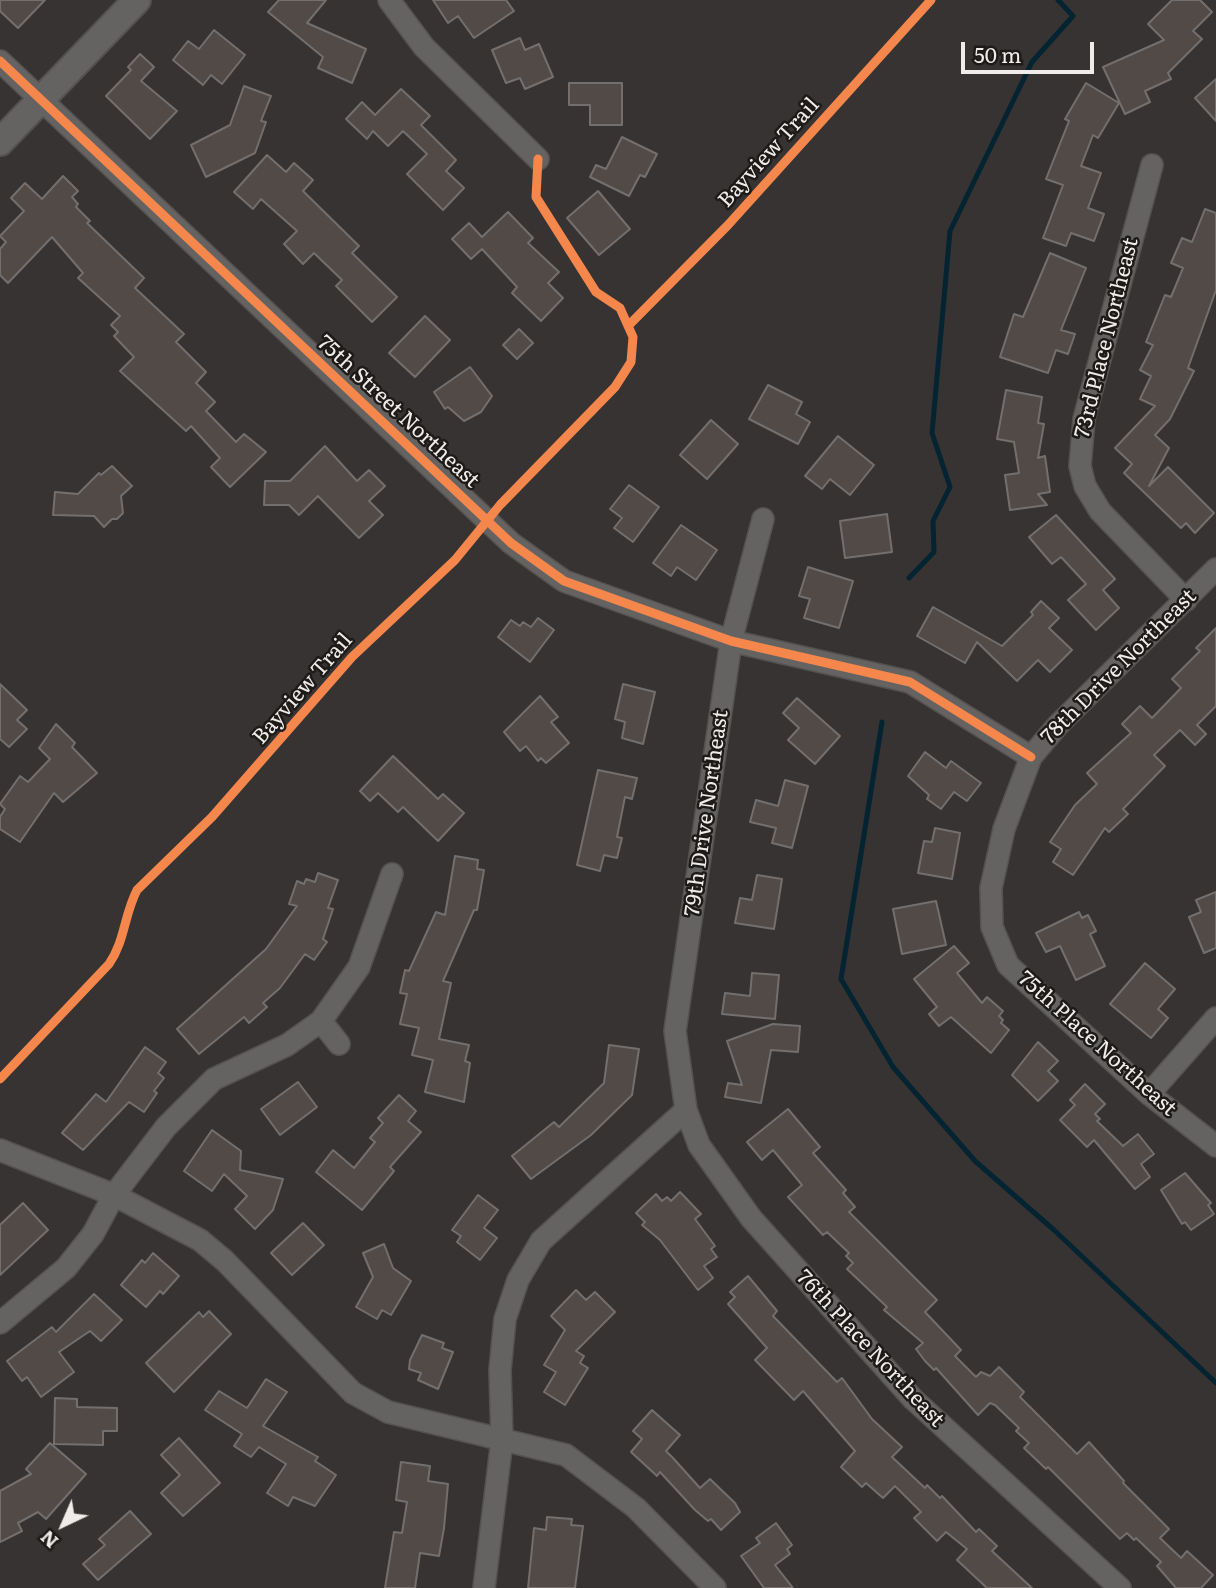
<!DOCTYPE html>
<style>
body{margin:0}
#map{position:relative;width:1216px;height:1588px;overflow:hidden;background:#363332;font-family:Literata,serif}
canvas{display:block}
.north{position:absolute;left:28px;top:1490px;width:70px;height:70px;-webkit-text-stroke:5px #1d1b19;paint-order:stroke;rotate:224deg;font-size:19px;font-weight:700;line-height:28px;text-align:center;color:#f0ecea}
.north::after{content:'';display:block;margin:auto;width:24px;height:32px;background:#f0ecea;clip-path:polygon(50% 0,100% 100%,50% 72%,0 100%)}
.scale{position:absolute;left:961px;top:42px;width:133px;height:32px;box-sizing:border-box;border:4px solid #f0ecea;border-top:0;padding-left:9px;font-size:21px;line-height:24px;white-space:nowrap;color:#f0ecea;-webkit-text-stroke:5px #1d1b19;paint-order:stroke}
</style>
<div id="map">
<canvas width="1216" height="1588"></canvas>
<div class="north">N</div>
<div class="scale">50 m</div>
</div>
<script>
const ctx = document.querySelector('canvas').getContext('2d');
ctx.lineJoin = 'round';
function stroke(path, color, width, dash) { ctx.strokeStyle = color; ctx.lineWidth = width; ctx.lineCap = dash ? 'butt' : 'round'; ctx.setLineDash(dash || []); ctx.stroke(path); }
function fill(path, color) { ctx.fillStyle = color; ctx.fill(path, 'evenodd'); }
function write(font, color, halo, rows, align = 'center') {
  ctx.font = font + ' Literata,serif'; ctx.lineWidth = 5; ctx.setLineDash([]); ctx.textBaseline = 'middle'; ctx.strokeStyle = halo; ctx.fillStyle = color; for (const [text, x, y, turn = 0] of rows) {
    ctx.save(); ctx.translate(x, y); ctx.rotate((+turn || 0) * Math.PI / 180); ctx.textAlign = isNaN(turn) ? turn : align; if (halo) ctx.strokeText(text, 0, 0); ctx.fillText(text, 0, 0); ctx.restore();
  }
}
stroke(new Path2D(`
 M909,578L934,552L933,521L950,487L932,433L950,231L1032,62L1073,16L1058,0
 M882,722L841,979L893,1067L975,1161L1054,1230L1216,1383`), '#052432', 5);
const building = new Path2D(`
 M0,0H45L18,28L0,11Z
 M279,0H326L307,23L366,49L352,83L318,68L323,57L268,12Z
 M433,0H506L514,11L474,38L458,16L448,23Z
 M1172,0H1200L1212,12L1193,31L1202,39L1168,73L1171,79L1145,91L1150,102L1125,114L1103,67L1164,40L1148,24Z
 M214,30L245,55L222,84L211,75L203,85L173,60L188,41L199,49Z
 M520,38L525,50L539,44L553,77L525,89L520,78L506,83L492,50Z
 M140,54L154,67L141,81L177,111L150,139L106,96L131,70L128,67Z
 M1216,79V121L1195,98Z
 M569,83H622V125H590V105H569Z
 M1086,83L1119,103L1098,138L1093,135L1081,166L1101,173L1088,208L1104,214L1094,241L1071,233L1066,246L1043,238L1063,185L1046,179L1069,121L1065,119Z
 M244,86L271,96L261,121L266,122L255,153L206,177L191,145L230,125Z
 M401,89L430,116L421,125L456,160L446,171L464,188L443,210L407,174L427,154L403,131L388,146L373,131L367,139L346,119L362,102L375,115Z
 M622,137L657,154L645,177L640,175L629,196L590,177L596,165L606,169Z
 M267,155L286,172L294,163L313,180L303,191L359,246L352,253L397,297L372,322L336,286L342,280L314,253L303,264L284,244L297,231L261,199L253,209L234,192Z
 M63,176L78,191L72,197L78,204L76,207L90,221L87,223L144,278L135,288L184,334L176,342L206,372L196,383L215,402L206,411L236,442L244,434L266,452L230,487L211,467L220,458L191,426L186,431L120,371L134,357L114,336L118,332L111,325L120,316L78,278L83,273L52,237L8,283L0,275V249L6,242L0,236L24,211L11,198L25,183L42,199Z
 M598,191L630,229L599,255L567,218Z
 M1205,209L1216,213V290L1188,368L1194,371L1170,419L1155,435L1169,448L1149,486L1168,467L1214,513L1195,533L1186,523L1181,528L1124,473L1132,464L1115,448L1155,406L1140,399L1151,376L1140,370L1153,345L1146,342L1165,295L1171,297L1183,268L1171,263L1182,238L1192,242Z
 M508,212L533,238L528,243L559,272L548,283L563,298L541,321L512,293L517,287L482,249L471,259L452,239L469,223L482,237Z
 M1050,253L1086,268L1061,330L1075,334L1068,354L1056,350L1048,373L1000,357L1014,314L1023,317Z
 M425,316L450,340L415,377L389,353Z
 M519,329L533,343L517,359L503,345Z
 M470,367L492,396L481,412L464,421L448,407L445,409L434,392Z
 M768,385L802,402L796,414L810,422L798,444L749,419Z
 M1006,390L1042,397L1038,423L1044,424L1038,458L1045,456L1050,492L1038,494L1047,505L1010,510L1005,475L1019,473L1014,442L997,439Z
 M711,420L738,444L707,479L680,455Z
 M838,436L874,465L850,495L830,479L822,489L805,476Z
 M325,446L357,481L369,470L385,486L369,501L383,515L359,538L318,496L299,515L289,505H264L265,481H290Z
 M112,466L132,486L121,496L123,513L117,519H112L104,527L94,516L53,515L55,492L78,494L99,473L101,475Z
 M629,485L659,507L633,542L614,528L622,518L610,509Z
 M887,514L892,552L845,558L840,521Z
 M1056,515L1115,579L1103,590L1119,608L1096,630L1068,600L1086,584L1061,557L1052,564L1029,537Z
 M681,525L717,550L696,580L677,567L671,576L653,563Z
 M808,567L853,581L839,628L804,618L810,599L799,596Z
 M1041,601L1059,618L1049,628L1072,650L1050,672L1038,660L1017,681L977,642L965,663L917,636L933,607L1002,646L1033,615L1031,612Z
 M538,618L554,630L530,662L498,637L511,620L520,626L523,622L531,627Z
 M1216,628V706L1197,725L1206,734L1195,745L1180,730L1154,755L1165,766L1123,809L1128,814L1109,832L1105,828L1073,875L1053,862L1061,849L1050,842L1075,805L1097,784L1087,773L1131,733L1122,724L1140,706L1152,718L1181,688L1172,679L1200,651L1196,648Z
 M0,684L27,710L17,720L27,729L9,747L0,739Z
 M623,684L655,692L643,744L622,738L625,722L615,719Z
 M540,696L558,717L551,722L569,743L546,763L541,758L538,761L526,746L520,751L504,732Z
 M797,698L840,736L815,764L788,740L799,728L783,713Z
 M56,724L75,743L72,747L97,773L63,802L54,793L20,842L0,829V817L5,809L0,804L20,776L28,782L50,759L39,748Z
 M925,752L946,768L951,761L981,783L967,801L954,792L941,809L927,799L929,795L908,776Z
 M393,756L438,799L443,794L464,813L438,841L403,807L398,812L378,793L370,801L360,791Z
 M598,770L637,778L632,799L625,797L617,837L622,838L617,858L604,855L600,871L577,865Z
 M785,780L808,786L792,848L772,843L776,828L750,822L756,800L778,806Z
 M935,828L960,833L952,879L918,873L924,841L932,842Z
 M455,856L478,860L477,869L484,870L477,910H474L443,981L451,983L439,1039L469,1045L465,1061L470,1063L464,1102L425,1092L433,1060L412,1055L419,1028L400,1024L407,994L400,993L405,970L409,971L436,912L445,915Z
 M318,873L338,880L328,908L333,909L323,939L327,942L314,960L305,954L280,988L263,1003L267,1007L249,1023L244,1017L199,1054L177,1029L266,949L297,906L289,904L297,881L304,884L306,879L315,882Z
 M757,875L782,879L774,929L735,923L740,898L752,900Z
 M1216,892V948L1204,953L1189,917L1201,912L1196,900Z
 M936,901L946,945L902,954L893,909Z
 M1079,912L1082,918L1088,915L1096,931L1090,934L1105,966L1076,980L1060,946L1046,952L1036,933Z
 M954,946L969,963L957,973L982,1003L987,997L1003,1011L999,1016L1003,1020L1001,1023L1009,1030L991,1053L951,1017L939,1026L929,1014L937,1007L914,979Z
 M1145,963L1175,989L1158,1009L1168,1018L1151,1038L1110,1004Z
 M752,973L779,975L775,1019L722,1014L725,993L750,996Z
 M773,1024L800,1026L798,1052L771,1050L761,1103L725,1097L728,1083L742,1085L727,1041Z
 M1038,1042L1058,1061L1048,1071L1058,1081L1038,1101L1012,1075Z
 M609,1045L639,1049L632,1095L591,1135L531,1179L512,1156L554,1122L559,1127L604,1083Z
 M145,1047L166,1062L158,1073L164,1078L154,1091L157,1093L144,1112L129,1102L83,1150L62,1133L96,1094L106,1102Z
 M298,1082L317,1107L280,1135L261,1109Z
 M1085,1084L1105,1104L1095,1114L1100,1119L1097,1121L1123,1146L1138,1134L1154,1154L1141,1164L1150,1177L1135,1189L1094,1140L1087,1147L1060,1120L1075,1105L1070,1100Z
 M399,1095L416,1111L408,1121L421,1132L390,1167L394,1171L362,1210L316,1172L333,1150L354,1168L375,1142L370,1138L383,1123L378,1118Z
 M788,1109L820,1147L813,1153L846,1190L843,1193L855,1207L849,1212L937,1300L925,1312L961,1350L955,1356L976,1377L981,1372L990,1376L999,1367L1024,1392L1020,1397L1077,1454L1089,1442L1124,1481L1123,1483L1169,1529L1160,1538L1181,1558L1187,1551L1213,1575L1201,1588H1176L1157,1566L1161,1562L1136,1538L1134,1540L1127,1533L1120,1539L1048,1467L1046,1469L1024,1448L1029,1443L1016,1431L1019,1428L995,1405L990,1403L978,1415L936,1368L934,1370L925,1361L916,1349L923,1343L884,1310L887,1307L847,1269L853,1263L846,1256L849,1253L827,1232L823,1235L788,1197L802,1185L773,1150L762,1160L747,1142Z
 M212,1130L241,1151L240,1170L283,1179L273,1210L255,1229L235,1209L247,1196L224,1174L212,1191L184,1171Z
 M1185,1173L1211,1203L1208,1205L1214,1214L1191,1230L1185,1222L1182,1224L1161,1190Z
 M680,1192L701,1214L695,1219L715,1246L711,1249L717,1257L704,1266L713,1278L698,1290L660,1240L642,1225L645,1222L636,1213L656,1194L662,1201L667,1197L671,1201Z
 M478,1195L498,1210L484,1228L497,1238L480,1260L457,1242L461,1236L452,1230Z
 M23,1203L48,1230L0,1275V1225Z
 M303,1223L324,1245L292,1275L271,1253Z
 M384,1244L393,1268L411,1281L391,1315L382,1310L377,1319L356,1307L373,1277L363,1253Z
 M153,1253L179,1276L163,1294L160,1291L146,1307L121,1285L142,1260L145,1263Z
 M748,1276L777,1311L773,1316L837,1382L842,1378L872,1419L902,1447L892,1457L925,1488L927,1485L940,1498L942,1496L976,1532L979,1529L997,1546L992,1551L1032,1588H987L957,1560L967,1549L946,1532L937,1541L914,1518L921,1512L895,1486L883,1498L866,1483L862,1487L841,1467L855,1451L803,1391L794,1400L755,1360L767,1348L728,1304L735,1297L730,1292Z
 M576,1290L586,1300L595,1292L615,1312L576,1351L584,1356L580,1363L588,1368L565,1405L544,1392L556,1372L544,1365L565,1330L551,1316Z
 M94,1294L122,1320L101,1341L90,1331L59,1352L74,1372L41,1397L27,1377L22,1381L7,1361L52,1327L56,1332Z
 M209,1311L231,1334L174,1392L146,1363L199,1312L203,1317Z
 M422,1335L444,1343L442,1348L453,1352L438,1389L418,1380L421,1373L409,1369L410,1360Z
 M266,1379L287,1392L263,1426L318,1457L315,1461L336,1475L315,1506L293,1497L288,1506L267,1493L286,1464L259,1447L251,1457L234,1446L242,1434L205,1410L219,1391L247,1408Z
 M55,1398L77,1399V1407L117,1408V1431H103V1445L54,1444Z
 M652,1410L680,1435L666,1451L673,1458L700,1488L710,1479L735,1503L740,1512L721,1530L711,1519L708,1521L695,1510L660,1472L657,1476L631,1452L642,1439L633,1431Z
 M179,1438L220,1483L183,1516L161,1493L180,1475L161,1455Z
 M50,1443L86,1474L46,1519L38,1512L18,1523L22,1531L0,1542V1491L31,1474L26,1469Z
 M401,1462L430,1466L428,1481L448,1484L444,1528L439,1556L420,1553L415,1588H385L394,1532L402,1533L407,1502L396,1500Z
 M130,1511L151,1534L98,1580L83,1564L105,1545L99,1539Z
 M547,1517L572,1519L571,1525L583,1526L575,1588H528L534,1528L546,1530Z
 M776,1523L792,1545L787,1549L790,1554L775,1565L793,1588H764L741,1556L760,1543L756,1538Z`);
fill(building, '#524a46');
stroke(building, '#726f6e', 2);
const minor = new Path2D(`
 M389,0L424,47L538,159
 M0,61L511,543L564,581L731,641L910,682L1031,757
 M1152,165L1084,419L1080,466L1085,486L1100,511L1186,600
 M763,519L731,641L675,1031L686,1110L699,1145L751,1218L913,1399L1120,1588
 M1216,569L1058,725L1031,757L1004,829L991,888L992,927L1008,965L1149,1094L1216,1146
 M321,1021L339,1044
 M1149,1094L1216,1018
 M0,1150L114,1195L200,1240L225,1261L353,1393L388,1412L566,1455L636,1508L715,1588
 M0,1323L66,1268L93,1234L114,1195L166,1127L214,1079L287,1045L321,1021L359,967L392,874
 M484,1588L502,1440L500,1370L505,1319L518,1280L541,1241L686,1110`);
const tertiary = new Path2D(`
 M0,142L137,0`);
stroke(minor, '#545250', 24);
stroke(tertiary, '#545250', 30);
stroke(minor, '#656362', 21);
stroke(tertiary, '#656362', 26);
stroke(new Path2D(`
 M0,61L511,543L564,581L731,641L910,682L1031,757
 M628,326L728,225L931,0
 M0,1079L109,964C125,941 124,915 137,890L212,817L352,657L455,560L500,505L615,387L631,362L633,337L620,308L596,292L536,197L538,159`), '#f5874c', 9);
write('21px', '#f0ecea', '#1d1b19', [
 ["Bayview Trail",769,153,-48],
 ["73rd Place Northeast",1107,338,-76],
 ["75th Street Northeast",398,412,43],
 ["78th Drive Northeast",1119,667,-45],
 ["Bayview Trail",303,689,-49],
 ["79th Drive Northeast",707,813,-82],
 ["75th Place Northeast",1097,1044,42],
 ["76th Place Northeast",870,1349,47]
]);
</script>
